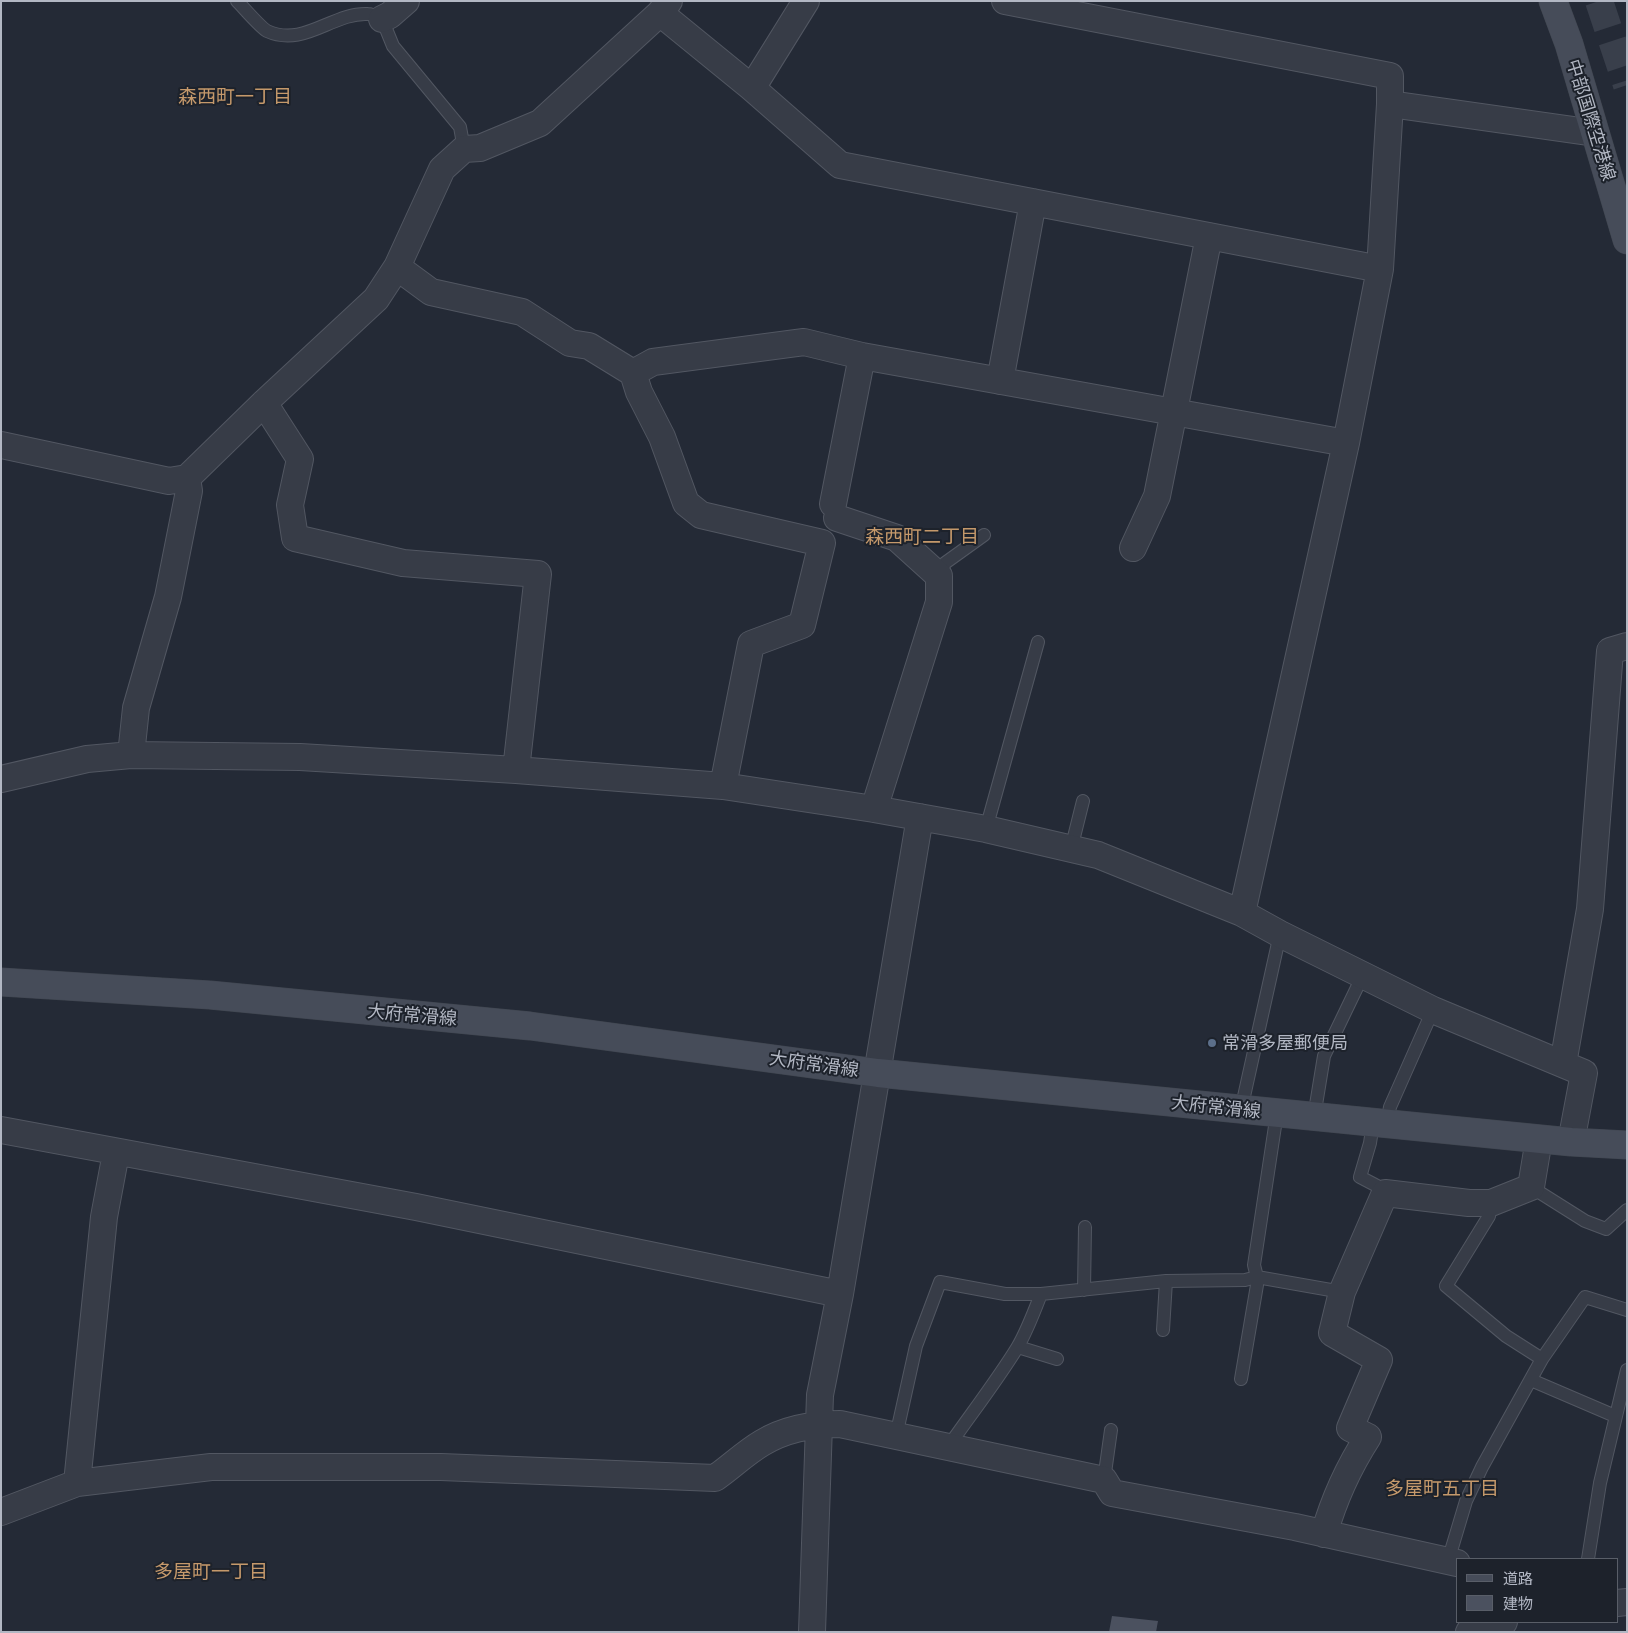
<!DOCTYPE html>
<meta charset="utf-8">
<style>
body{margin:0}
#map{position:relative;width:1628px;height:1633px;overflow:hidden;background:#242a36;font-family:Ubuntu,"Noto Sans JP",sans-serif}
canvas{display:block}
.frame{position:absolute;inset:0;border:2px solid #b2b7c3;pointer-events:none}
.legend{position:absolute;left:1456px;top:1558px;width:162px;height:65px;box-sizing:border-box;background:#1d222b;border:1px solid #595e68;margin:0;padding:6px 9px;list-style:none;font-size:15px;color:#b2b7c3}
.legend li{display:flex;align-items:center;gap:10px;height:25px}
.legend b{width:25px;border:1px solid #595e68}
</style>
<div id="map">
<canvas width="1628" height="1633"></canvas>
<div class="frame"></div>
<ul class="legend">
<li><b style="height:6px;background:#464c59"></b>道路</li>
<li><b style="height:14px;background:#4b515f"></b>建物</li>
</ul>
</div>
<script>
const ctx = document.querySelector('canvas').getContext('2d');
ctx.lineJoin = 'round';
function fill(path, color) { ctx.fillStyle = color; ctx.fill(path, 'evenodd'); }
function stroke(path, color, width, dash) { ctx.strokeStyle = color; ctx.lineWidth = width; ctx.lineCap = dash ? 'butt' : 'round'; ctx.setLineDash(dash || []); ctx.stroke(path); }
function write(font, color, halo, rows, align = 'center') {
  ctx.font = font + ' Ubuntu,"Noto Sans JP",sans-serif'; ctx.lineWidth = 4; ctx.setLineDash([]); ctx.textBaseline = 'middle'; ctx.strokeStyle = halo; ctx.fillStyle = color; for (const [text, x, y, turn = 0] of rows) {
    ctx.save(); ctx.translate(x, y); ctx.rotate((+turn || 0) * Math.PI / 180); ctx.textAlign = isNaN(turn) ? turn : align; if (halo) ctx.strokeText(text, 0, 0); ctx.fillText(text, 0, 0); ctx.restore();
  }
}
fill(new Path2D(`
 M1112,1616L1158,1621L1156,1632H1109Z`), '#4b515f');
stroke(new Path2D(`
 M1599,1L1627,85`), '#393f4b', 28, [28, 14]);
const service = new Path2D(`
 M237,1C244,8 260,27 267,31C304,48 333,12 368,14C372,14 378,17 382,19L393,46L460,127L464,149
 M939,576L945,563L984,535
 M986,829L1038,642
 M1071,849L1083,801
 M1241,1110L1280,934
 M1314,1117L1324,1056L1363,975
 M1373,1123L1370,1143L1360,1177L1381,1188L1385,1193
 M1387,1124L1390,1107L1433,1010
 M1531,1187L1585,1221L1606,1229L1627,1210
 M1491,1203L1489,1216L1446,1286L1506,1336L1542,1359L1585,1297L1627,1310
 M1084,1290L1085,1227
 M1163,1330L1166,1281
 M1018,1347L1057,1359
 M1241,1379L1257,1285V1277L1254,1265L1277,1113
 M1531,1380L1615,1416
 M896,1436L916,1346L940,1282L1005,1294H1041
 M948,1447C971,1414 996,1382 1017,1348C1027,1331 1034,1312 1041,1294L1166,1281L1245,1280L1257,1277L1342,1292
 M1104,1480L1111,1430
 M1588,1559L1600,1483L1627,1370
 M1448,1561L1466,1501L1482,1467L1542,1359`);
const minor = new Path2D(`
 M1005,1L1390,76V104
 M660,13L752,88L840,165L1380,269
 M382,19L390,15L406,1
 M752,88L806,1
 M397,267L431,292L522,312L570,343L589,346L633,373L653,362L804,342L862,356L1346,443
 M633,373L639,392L662,437L686,503L701,515L822,543L802,625L751,644L723,786
 M1000,381L1033,202
 M264,403L300,459L290,505L295,538L403,563L538,574L516,770
 M1,445L169,481L187,478L264,403L376,299L397,267L442,169L464,149L480,148L540,123L660,13L669,1
 M833,504L862,356
 M837,518L897,538L939,576V602L874,809
 M1133,548L1157,496L1209,236
 M131,755L136,708L168,597L189,491L187,478
 M1,779L87,759L131,755L300,757L516,770L723,786L874,809L986,829L1098,855L1242,913L1280,934L1433,1010L1584,1073L1571,1142
 M1242,913L1346,443L1380,269L1390,104L1595,133
 M1563,1064L1590,909L1610,651L1627,646
 M1,1130L416,1207L840,1294
 M77,1483L104,1217L116,1153
 M1,1512L77,1483L211,1467H441L715,1478C731,1467 745,1453 762,1443C785,1429 814,1424 840,1424L1104,1480L1112,1493L1295,1527L1457,1563
 M1324,1534C1334,1499 1348,1468 1368,1437L1350,1428L1379,1360L1332,1333L1342,1292L1385,1193L1469,1203H1491L1531,1187L1539,1139
 M1617,1603L1627,1602
 M812,1632L820,1395L840,1294L920,817
 M1469,1632L1504,1622`);
const secondary = new Path2D(`
 M1553,1L1569,44L1627,240
 M1,982L210,995L530,1026L878,1073L1571,1142L1627,1145`);
stroke(service, '#525762', 14);
stroke(minor, '#525762', 28);
stroke(secondary, '#404650', 29);
stroke(service, '#373c47', 12);
stroke(minor, '#373c47', 26);
stroke(secondary, '#464c59', 28);
for (const [x, y, r, color] of [
 [1212,1043,5,"#5c6f8a"]
]) { const dot = new Path2D(); dot.arc(x, y, r, 0, 2 * Math.PI); ctx.fillStyle = color; ctx.fill(dot); stroke(dot, '#1d222b', 2); }
write('18px', '#b2b7c3', '#1d222b', [
 ["中部国際空港線",1591,120,73],
 ["大府常滑線",412,1015,5],
 ["大府常滑線",814,1064,8],
 ["大府常滑線",1216,1107,6]
]);
write('18px', '#b2b7c3', '#1d222b', [
 ["常滑多屋郵便局",1222,1043]
], 'left');
write('19px', '#c5996b', '#1d222b', [
 ["森西町一丁目",235,97],
 ["森西町二丁目",922,537],
 ["多屋町五丁目",1442,1489],
 ["多屋町一丁目",211,1572]
]);
</script>
